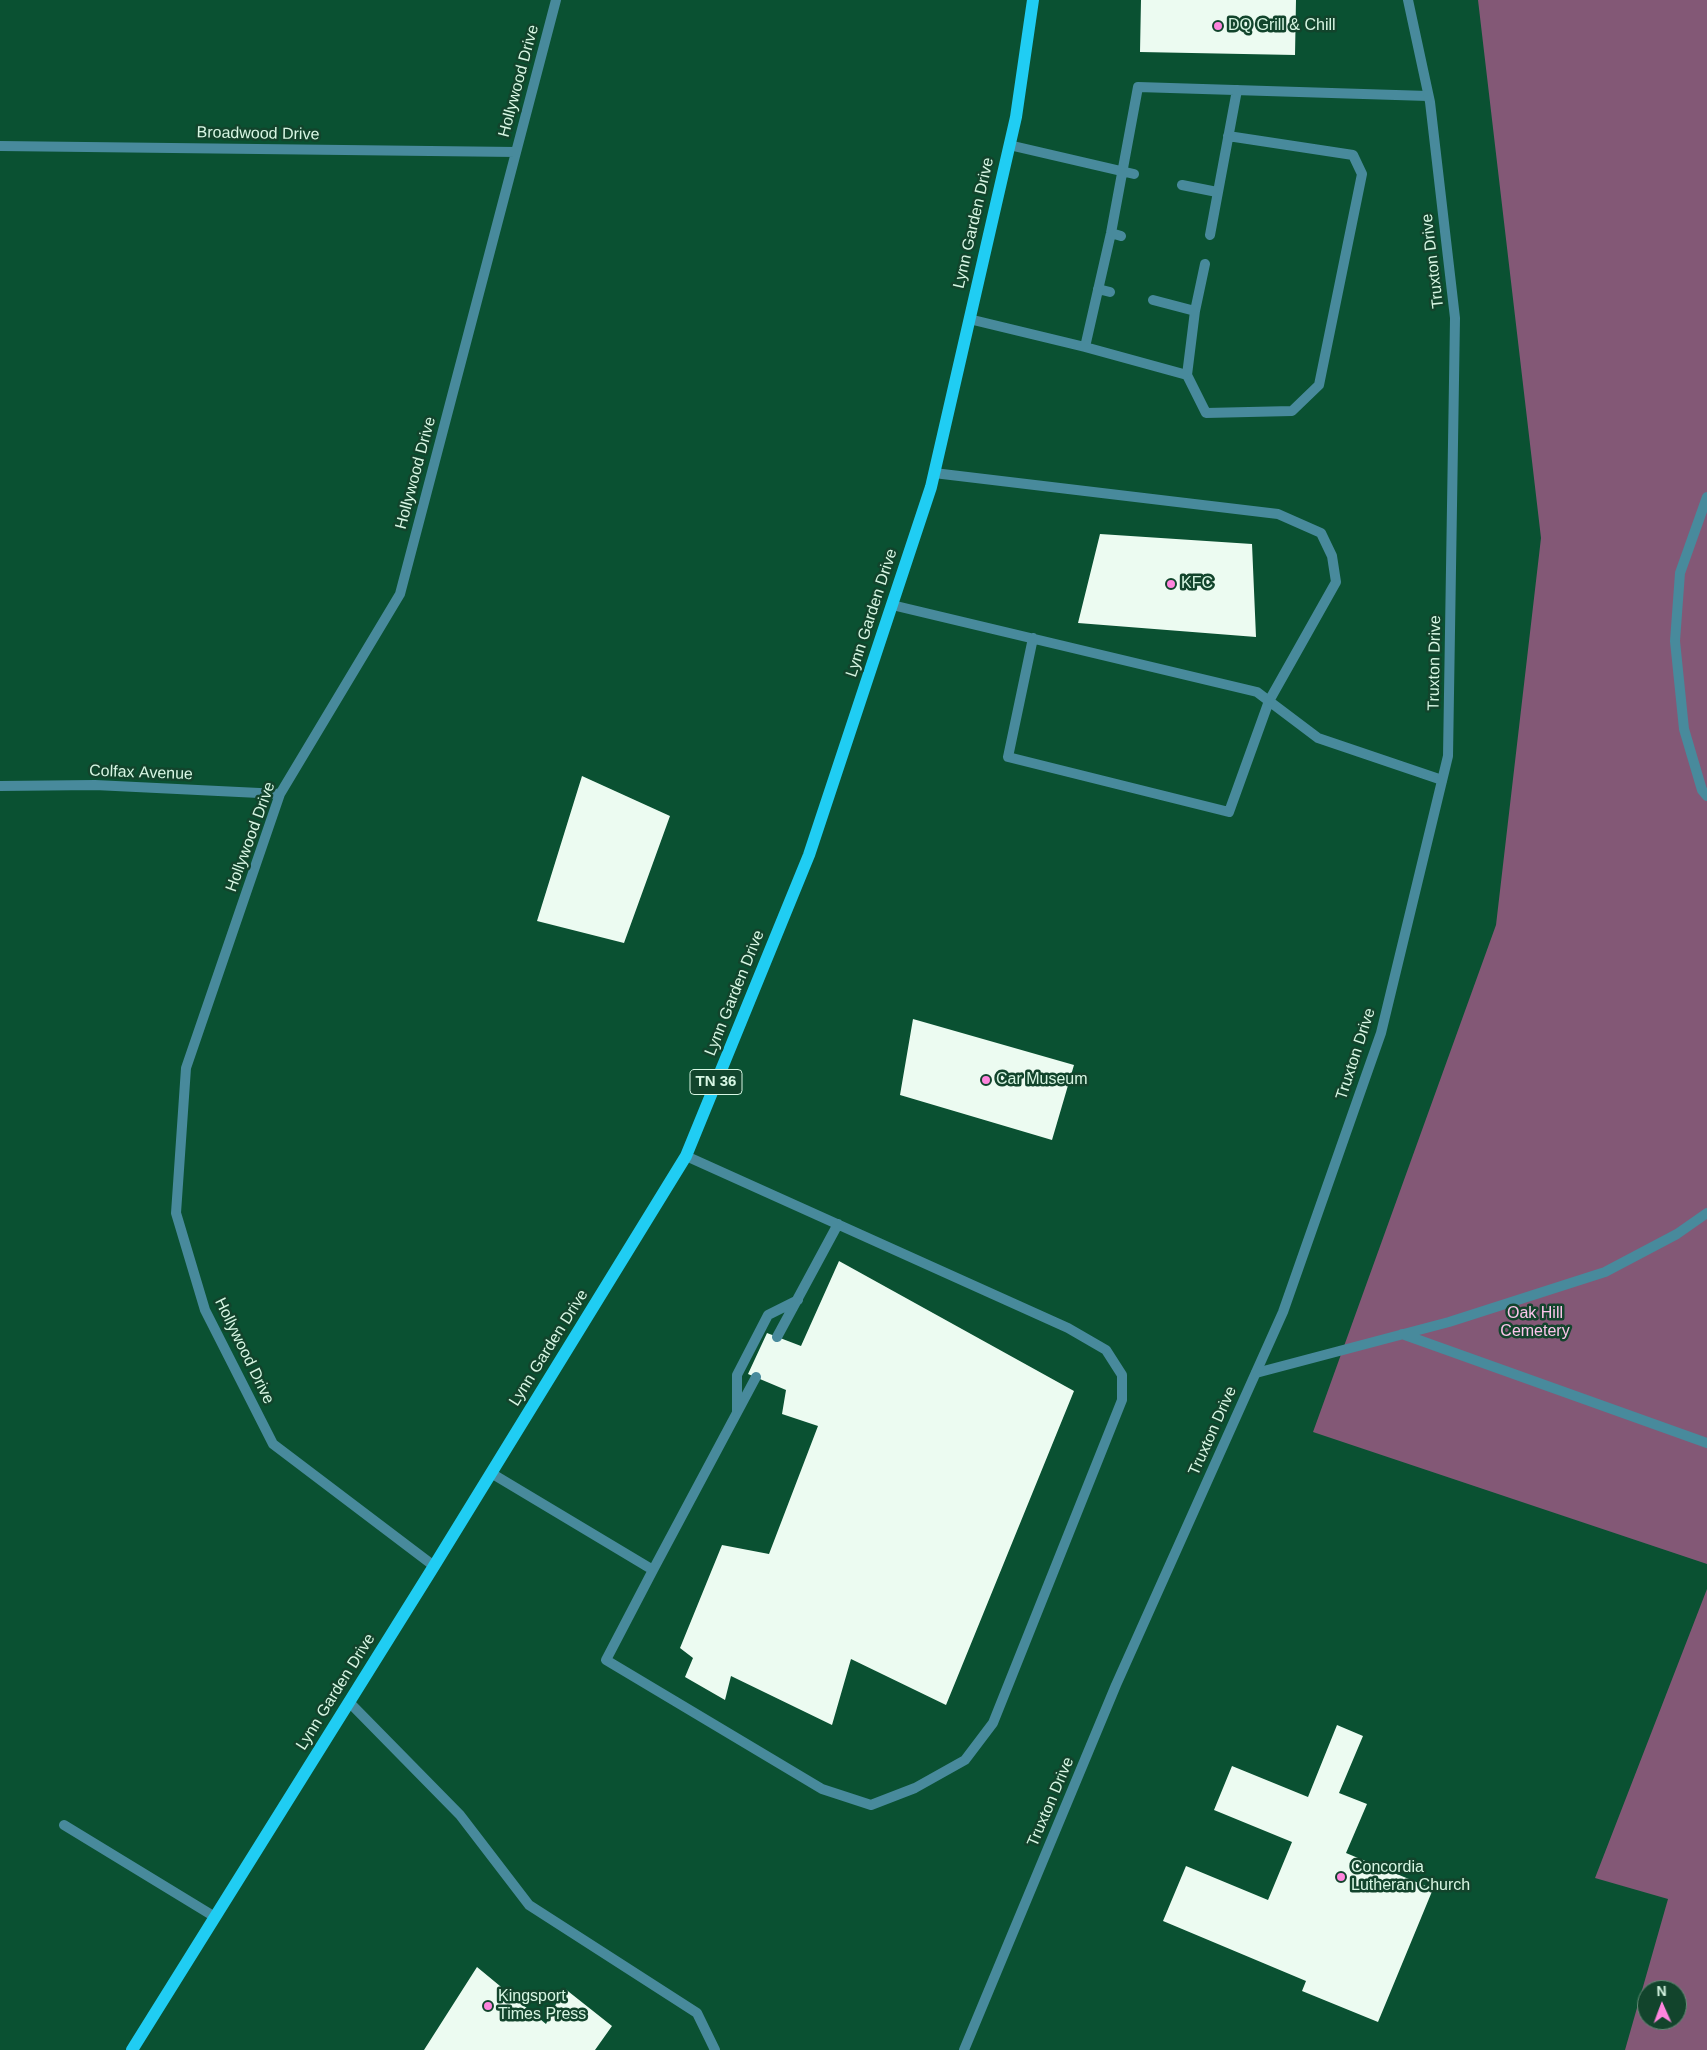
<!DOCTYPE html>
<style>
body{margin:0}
#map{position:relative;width:1707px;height:2050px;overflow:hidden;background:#0a5132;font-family:Helvetica,sans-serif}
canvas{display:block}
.north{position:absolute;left:1637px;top:1980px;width:50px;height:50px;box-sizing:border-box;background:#12442c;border:1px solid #618b75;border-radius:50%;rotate:358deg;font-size:14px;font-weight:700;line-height:20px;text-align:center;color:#d7f6e3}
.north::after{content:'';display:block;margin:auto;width:18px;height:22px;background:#ff85de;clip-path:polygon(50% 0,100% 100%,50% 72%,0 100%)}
</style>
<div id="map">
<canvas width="1707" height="2050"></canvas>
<div class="north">N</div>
</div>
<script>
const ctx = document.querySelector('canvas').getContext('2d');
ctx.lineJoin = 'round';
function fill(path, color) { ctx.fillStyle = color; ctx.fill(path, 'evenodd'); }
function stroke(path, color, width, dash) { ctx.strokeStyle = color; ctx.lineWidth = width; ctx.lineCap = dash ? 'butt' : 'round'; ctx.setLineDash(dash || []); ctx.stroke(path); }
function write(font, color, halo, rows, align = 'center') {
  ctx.font = font + ' Helvetica,sans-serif'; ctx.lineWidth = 5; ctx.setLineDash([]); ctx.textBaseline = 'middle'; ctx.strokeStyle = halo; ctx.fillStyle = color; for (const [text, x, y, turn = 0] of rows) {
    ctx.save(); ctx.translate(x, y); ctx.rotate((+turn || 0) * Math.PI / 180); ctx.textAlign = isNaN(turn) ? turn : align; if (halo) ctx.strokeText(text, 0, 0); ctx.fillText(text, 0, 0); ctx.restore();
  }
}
fill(new Path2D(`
 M1478,0H1707V1564L1313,1432L1496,925L1541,538Z
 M1707,1589V2050H1625L1668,1899L1595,1878ZM1647,1990H1677V2020H1647Z`), '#835876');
fill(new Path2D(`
 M1141,0H1296L1295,55L1140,52Z
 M1100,534L1252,544L1256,637L1078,623Z
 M582,776L670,816L624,943L537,921Z
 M913,1019L1074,1065L1052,1140L900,1095Z
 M839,1261L1074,1391L946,1705L851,1659L832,1725L731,1676L725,1700L685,1677L693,1658L680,1648L722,1545L769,1554L818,1426L782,1414L786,1390L748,1374L767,1333L801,1346Z
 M1337,1725L1363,1736L1339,1793L1367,1804L1346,1853L1433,1889L1378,2022L1302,1991L1306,1981L1163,1921L1186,1866L1268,1900L1292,1842L1214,1810L1232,1766L1308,1797Z
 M477,1967L546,2024L564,1988L612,2026L595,2050H424Z`), '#ecfbf1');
stroke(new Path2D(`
 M1009,145L1134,174
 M1182,185L1217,192
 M1111,233L1121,236
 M1210,235L1237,90
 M1205,264L1195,311L1187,375L1085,347L1111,233L1138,87L1428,96
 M1098,289L1110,292
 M1153,300L1195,311
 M969,319L1085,347
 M1187,375L1206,413L1292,411L1319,385L1362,174L1353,155L1228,136
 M934,473L1278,514L1321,533L1332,556L1336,582L1269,701L1229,812L1008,757L1033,638
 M1707,497L1680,573L1675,641L1684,729L1702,790L1707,796
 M892,605L1257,692L1318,738L1442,780
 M1402,1334L1707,1443
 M777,1337L838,1224
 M1256,1373L1449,1322L1605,1272L1677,1234L1707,1213
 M737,1411V1375L768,1315L798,1300
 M491,1473L653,1570L606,1660L822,1789L871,1805L915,1788L965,1760L993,1723L1122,1400V1375L1106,1350L1068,1328L686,1156
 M653,1570L756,1377
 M349,1702L460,1815L529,1905L697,2013L715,2050
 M64,1825L215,1917`), '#488a9c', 10);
stroke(new Path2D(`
 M0,146L516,152
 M0,786L95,785L280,794
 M434,1566L273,1444L205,1310L176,1213L186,1068L280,794L400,594L556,0
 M964,2050L1116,1685L1283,1312L1381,1033L1448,756L1455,318L1430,102L1408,0`), '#488a9c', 10);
stroke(new Path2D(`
 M132,2050L434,1566L686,1156L809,855L931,487L1016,117L1033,0`), '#20cdf3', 12);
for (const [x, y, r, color] of [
 [1218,26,5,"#ff85de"],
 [1171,584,5,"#ff85de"],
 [986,1080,5,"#ff85de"],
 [1341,1877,5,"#ff85de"],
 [488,2006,5,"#ff85de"]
]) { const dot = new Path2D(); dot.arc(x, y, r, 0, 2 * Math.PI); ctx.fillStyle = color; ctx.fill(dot); stroke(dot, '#12442c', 2); }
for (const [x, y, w] of [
 [716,1082,52]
]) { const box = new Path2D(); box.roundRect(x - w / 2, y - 12.5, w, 25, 4); ctx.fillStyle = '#12442c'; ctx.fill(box); stroke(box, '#d7f6e3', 1); }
write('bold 15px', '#d7f6e3', null, [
 ["TN 36",716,1082]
]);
write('16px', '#d7f6e3', '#12442c', [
 ["DQ Grill & Chill",1228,26],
 ["KFC",1181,584],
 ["Car Museum",996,1080],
 ["Concordia",1351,1868],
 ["Lutheran Church",1351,1886],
 ["Kingsport",498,1997],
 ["Times Press",498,2015]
], 'left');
write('16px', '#d7f6e3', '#12442c', [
 ["Hollywood Drive",519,81,-75],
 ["Broadwood Drive",258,134,1],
 ["Lynn Garden Drive",974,223,-77],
 ["Truxton Drive",1433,261,-97],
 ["Hollywood Drive",416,473,-75],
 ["Lynn Garden Drive",872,613,-72],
 ["Truxton Drive",1435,663,-89],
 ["Colfax Avenue",141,773,2],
 ["Hollywood Drive",251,837,-70],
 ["Lynn Garden Drive",735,993,-68],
 ["Truxton Drive",1356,1054,-72],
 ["Lynn Garden Drive",549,1348,-58],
 ["Hollywood Drive",244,1351,64],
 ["Truxton Drive",1213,1431,-66],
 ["Lynn Garden Drive",336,1692,-58],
 ["Truxton Drive",1051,1802,-67]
]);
write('16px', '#fcc5eb', '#12442c', [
 ["Oak Hill",1535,1314],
 ["Cemetery",1535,1332]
]);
</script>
